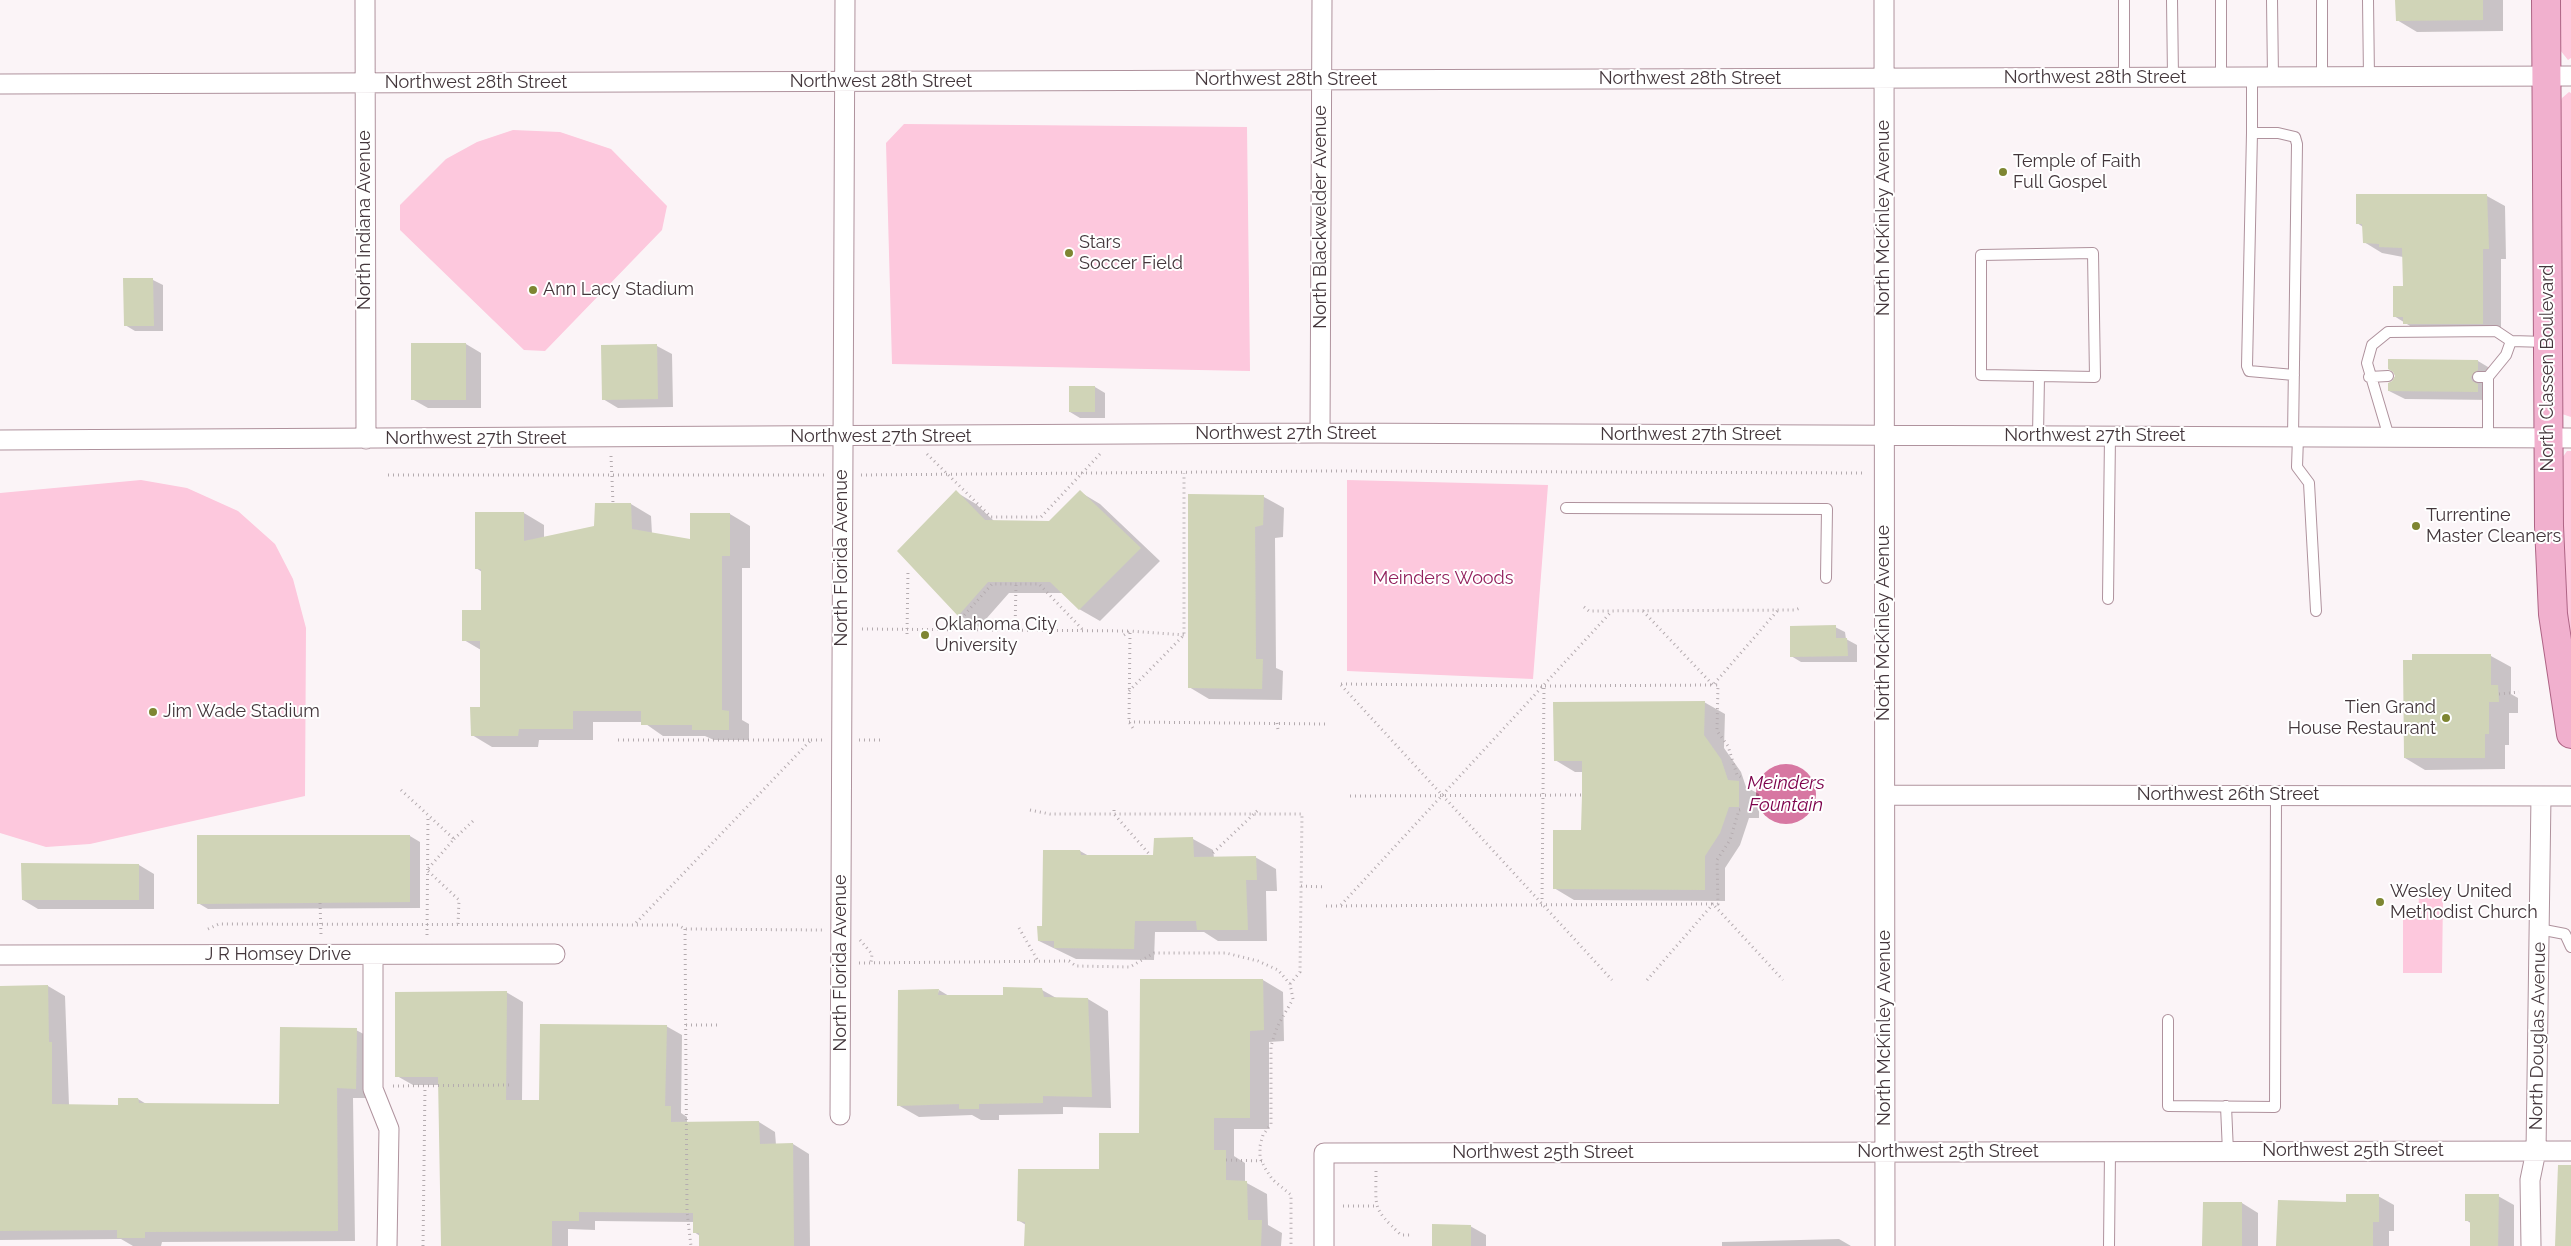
<!DOCTYPE html>
<style>
body{margin:0}
canvas{display:block;background:#fbf4f7}
</style>
<canvas width="2571" height="1246"></canvas>
<script>
const ctx = document.querySelector('canvas').getContext('2d');
ctx.lineJoin = 'round';
function fill(path, color) { ctx.fillStyle = color; ctx.fill(path, 'evenodd'); }
function stroke(path, color, width, dash) { ctx.strokeStyle = color; ctx.lineWidth = width; ctx.lineCap = dash ? 'butt' : 'round'; ctx.setLineDash(dash || []); ctx.stroke(path); }
function write(font, color, halo, rows, align = 'center') {
  ctx.font = font + ' Raleway,sans-serif'; ctx.lineWidth = 4; ctx.setLineDash([]); ctx.textBaseline = 'middle'; ctx.strokeStyle = halo; ctx.fillStyle = color; for (const [text, x, y, turn = 0] of rows) {
    ctx.save(); ctx.translate(x, y); ctx.rotate((+turn || 0) * Math.PI / 180); ctx.textAlign = isNaN(turn) ? turn : align; if (halo) ctx.strokeText(text, 0, 0); ctx.fillText(text, 0, 0); ctx.restore();
  }
}
fill(new Path2D(`
 M2558,0H2571V58L2568,60L2560,50Z
 M2569,92L2571,93V417L2562,414L2559,106L2562,98Z
 M904,124L1247,127L1250,371L892,364L886,143Z
 M513,130L560,132L611,149L667,206L662,230L545,351L524,350L400,230V205L446,159L477,142Z
 M2567,451H2571V668L2561,594L2562,458Z
 M141,480L187,488L238,511L275,544L293,579L306,628L305,796L90,844L46,847L0,833V493Z
 M1347,480L1548,485L1533,679L1347,671Z
 M2419,896H2443L2442,973H2403V915H2418Z`), '#fdc8dd');
fill(new Path2D(`
 M1756 794a30 30 0 1 1 60 0a30 30 0 1 1-60 0Z`), '#d777a2');
fill(new Path2D(`
 M2397,0H2503V31L2417,32L2397,20Z
 M2487,196L2505,206L2506,259H2501V334H2423L2394,316L2404,287L2403,257L2382,253L2364,242L2363,227L2357,223Z
 M124,280H153L163,285V331H135L125,325Z
 M466,344L481,353V408H428L412,399Z
 M657,346L672,354L673,407L618,408L603,399Z
 M2478,361L2493,370V400L2405,399L2389,391L2396,376L2395,371Z
 M1070,387H1095L1105,393V418H1080L1070,412Z
 M956,492L976,504L994,521L1050,522L1080,492L1100,504L1160,561L1100,621L1079,609L1063,593H1009L979,627L959,615L899,551Z
 M1189,495L1264,497L1284,508L1283,537L1275,538L1276,668L1283,671L1282,700L1209,699L1189,687Z
 M596,504H631L651,516L652,534L691,541V514H730L750,526V568H742V720L749,724V740H714L705,736H663L643,722H593V740H539L538,747H492L472,735L481,708V650L464,640L482,612V572L476,568L524,513L544,525V538L595,527Z
 M1835,627L1845,632L1846,639L1857,645V662H1801L1791,656Z
 M2491,656L2511,667V694L2518,698V713H2509V745H2505V769L2425,770L2405,758Z
 M1704,702L1725,714L1724,748L1741,772L1746,787L1759,794V818H1749L1740,845L1725,868V901L1574,900L1554,888L1582,831L1583,772H1575L1555,760Z
 M410,836L420,842V908L208,909L198,903Z
 M1155,839H1193L1213,850L1214,858L1255,857L1276,869L1277,891H1266L1267,941H1218L1204,932H1155L1154,960L1076,959L1039,941L1080,851L1089,856L1154,857Z
 M139,865L154,874V909H38L23,900Z
 M1263,980L1283,992L1284,1041L1269,1042V1129H1234V1156L1245,1163V1182L1267,1194L1268,1225L1282,1233L1281,1246H1026V1225L1018,1220L1100,1170L1140,1134Z
 M48,986L65,996L69,1105L119,1106L138,1099L148,1105L280,1106L356,1030L373,1039L372,1098H353L355,1241L162,1242L161,1246H133L121,1239L0,1240V987Z
 M939,990L949,996H1004L1042,990L1058,999H1088L1108,1011L1111,1108L1063,1107V1114L999,1115V1120H981L972,1115L919,1117L898,1105Z
 M506,992L523,1002L522,1101H541L666,1026L682,1035L681,1113L687,1117V1123L759,1122L775,1132L776,1145L793,1144L809,1154L810,1246H700V1236L694,1232V1222L595,1221V1230L568,1229V1246H443L440,1085H413L397,1076Z
 M2378,1196L2394,1205V1231H2389V1246H2278L2347,1204Z
 M2498,1196L2514,1205V1246H2471L2472,1224L2466,1220Z
 M2242,1203L2258,1213V1246H2203Z
 M1470,1226L1486,1235V1246H1382H1433Z
 M1839,1239L1851,1246H1722V1242Z`), '#0003');
fill(new Path2D(`
 M2395,0H2483V20L2396,21Z
 M2356,194H2487L2489,249H2483V324H2403V317H2393V286H2403L2402,248L2379,247V244L2363,243L2362,224H2356Z
 M123,278H153L154,326H124Z
 M411,343H466V400H411Z
 M657,344L658,399L602,400L601,345Z
 M2388,359L2478,360V370L2471,377L2472,381L2478,384V392L2388,391V383L2392,381L2395,376L2393,372L2388,369Z
 M1069,386H1095V412H1069Z
 M956,490L985,520L1049,521L1080,490L1141,548L1079,610L1050,582H988L958,616L897,551Z
 M1188,494L1264,495L1263,525L1255,527L1256,659H1263L1262,689L1188,688Z
 M595,503H631L632,529L690,539V513H730V556H722V710L729,711V730H692V725H641V711H573V729H519L518,736H471L470,707H480V641H462V610H481V569H475V512H524V541L594,526Z
 M1836,625V638H1847L1848,656L1790,657V626Z
 M2412,654H2491V685H2498L2499,702H2489V734H2485V758H2404L2403,660H2412Z
 M1705,701L1704,735L1721,759L1728,780L1739,781V807H1729L1720,833L1705,856V890L1553,889V830H1581L1582,795V761H1554L1553,702Z
 M197,835H410V902L197,904Z
 M1193,837L1194,857L1256,856L1257,880H1246L1248,930H1197L1196,921H1135L1134,949L1054,948V941H1038L1037,926H1042L1043,850H1080L1081,855H1153L1154,838Z
 M21,863L139,864V900H22Z
 M1140,979H1263L1264,1030L1250,1031V1118H1214V1150H1226V1180L1247,1181L1248,1220H1262L1261,1246H1024L1025,1222L1017,1221L1018,1169H1099V1133H1139Z
 M48,985L49,1042H52V1104L118,1105V1098H138L139,1103L279,1104L280,1027L357,1028L356,1089L337,1088L338,1231L145,1232V1238H117V1230L0,1231V986Z
 M1003,987L1042,988L1044,997L1088,998L1092,1097L1043,1096V1103L979,1104V1109H959V1104L897,1106L898,990L939,989L938,995H1003Z
 M507,991L506,1100H539L540,1024L667,1025L665,1106H671V1122L759,1121L760,1144L793,1143L794,1246H699V1233H693V1213L579,1212V1221H552V1246H441L438,1077H395V992Z
 M2558,1165H2571V1246H2555Z
 M2346,1194H2379V1222H2373V1246H2276L2278,1200L2346,1202Z
 M2465,1194H2499L2498,1246H2470V1221H2465Z
 M2203,1202H2242V1246H2202Z
 M1432,1224L1471,1225V1246H1432Z`), '#d0d4b7');
const lane = new Path2D(`
 M2172,0L2173,77
 M2272,0L2273,77
 M2368,0L2369,77
 M2221,77V0
 M2252,77V133H2278L2295,137L2297,144L2293,437
 M2322,77V0
 M2124,78V0
 M2252,133L2247,366L2249,371L2294,375
 M2369,377L2388,376
 M2478,377H2488
 M2038,436L2039,376L2095,377L2093,253L1981,255V375L2039,376
 M2298,437L2297,467L2309,483L2316,611
 M2389,437L2367,363L2372,345L2388,332L2496,331L2511,341L2547,342
 M2488,438V377L2506,355L2511,341
 M1566,508L1827,509L1826,578
 M2108,599L2110,436
 M2539,929L2565,934L2571,947
 M2168,1020V1106L2275,1107L2276,795
 M2226,1106L2228,1152
 M2109,1246L2110,1152`);
const street = new Path2D(`
 M365,0L366,439
 M1884,0L1885,1246
 M0,84L2571,76
 M1320,433L1322,0
 M0,440L1320,433L2571,438
 M1885,795L2571,796
 M0,955L555,954
 M373,955V1089L389,1129L387,1246
 M840,1115L845,0
 M1324,1246V1153L2571,1151
 M2531,1246L2530,1180L2536,1151L2541,796`);
const primary = new Path2D(`
 M2546,0L2549,526L2553,614L2571,734`);
stroke(lane, '#af929d', 12);
stroke(street, '#af929d', 21);
stroke(primary, '#ae6485', 30);
stroke(new Path2D(`
 M927,454L991,517H1041L1100,454
 M611,456L613,503
 M388,475H825
 M861,475L1325,471L1865,473
 M1584,607L1589,611L1795,610L1800,608
 M1643,611L1713,685H1718L1717,731L1728,746L1737,775L1744,779
 M862,629L1130,631L1129,722L1133,728
 M951,630L992,584H1039L1084,631
 M1015,631L1016,584
 M907,634L908,569
 M1124,635L1130,631L1184,635
 M1341,684L1544,686L1542,903
 M1341,685L1612,980
 M1545,686L1713,685L1779,609
 M1129,691L1184,635V473
 M2499,694L2519,692
 M1129,722L1326,724
 M1277,723L1278,730
 M618,740H811L634,925
 M811,740H823
 M859,740H880
 M401,790L454,839L427,870L459,900L458,925
 M1350,796L1582,795
 M1030,810L1050,814H1302L1300,972L1290,984
 M1114,810V814L1150,855
 M454,839L473,821
 M1213,853L1258,810
 M1301,886L1326,887
 M320,903L321,935
 M1341,905L1612,611
 M1326,906L1713,904L1783,980
 M1019,928L1038,961
 M208,929L219,924L678,925L685,929L823,930
 M685,929L687,1212L691,1246
 M427,935L428,816
 M860,940L872,954L871,963
 M859,963L1069,961L1076,966L1130,967L1154,953H1226L1258,961L1278,970L1290,984L1293,999L1277,1027L1271,1046V1124L1263,1135L1260,1146V1158L1265,1168L1272,1179L1291,1195V1246
 M1647,980L1713,904H1718L1717,860L1730,840L1739,810L1743,809
 M686,1025H717
 M393,1086L512,1085
 M1226,1160L1262,1161
 M1376,1171C1376,1210 1372,1207 1401,1235H1411
 M1343,1206H1376
 M423,1246L425,1086`), '#b4abaf', 3, [1, 4]);
stroke(lane, '#fff', 10);
stroke(street, '#fff', 19);
stroke(primary, '#f1b0ce', 28);
for (const [x, y, r, color] of [
 [2003,172,5,"#7e8632"],
 [1069,253,5,"#7e8632"],
 [533,290,5,"#7e8632"],
 [2416,526,5,"#7e8632"],
 [925,635,5,"#7e8632"],
 [153,712,5,"#7e8632"],
 [2446,718,5,"#7e8632"],
 [2380,902,5,"#7e8632"]
]) { const dot = new Path2D(); dot.arc(x, y, r, 0, 2 * Math.PI); ctx.fillStyle = color; ctx.fill(dot); stroke(dot, '#fff', 2); }
write('18px', '#43363b', '#fff', [
 ["Northwest 28th Street",2095,78],
 ["Northwest 28th Street",1690,79],
 ["Northwest 28th Street",1286,80],
 ["Northwest 28th Street",881,82],
 ["Northwest 28th Street",476,83],
 ["North Blackwelder Avenue",1321,217,-90],
 ["North McKinley Avenue",1884,218,-90],
 ["North Indiana Avenue",365,220,-90],
 ["North Classen Boulevard",2548,368,-90],
 ["Northwest 27th Street",1286,434],
 ["Northwest 27th Street",1691,435],
 ["Northwest 27th Street",2095,436],
 ["Northwest 27th Street",881,437],
 ["Northwest 27th Street",476,439],
 ["North Florida Avenue",842,558,-90],
 ["North McKinley Avenue",1884,623,-90],
 ["Northwest 26th Street",2228,795],
 ["J R Homsey Drive",278,955],
 ["North Florida Avenue",841,963,-90],
 ["North McKinley Avenue",1885,1028,-90],
 ["North Douglas Avenue",2538,1036,-89],
 ["Northwest 25th Street",2353,1151],
 ["Northwest 25th Street",1948,1152],
 ["Northwest 25th Street",1543,1153]
]);
write('18px', '#43363b', '#fff', [
 ["Temple of Faith",2013,162],
 ["Full Gospel",2013,183],
 ["Stars",1079,243],
 ["Soccer Field",1079,264],
 ["Ann Lacy Stadium",543,290],
 ["Turrentine",2426,516],
 ["Master Cleaners",2426,537],
 ["Oklahoma City",935,625],
 ["University",935,646],
 ["Tien Grand",2436,708,"right"],
 ["House Restaurant",2436,729,"right"],
 ["Jim Wade Stadium",163,712],
 ["Wesley United",2390,892],
 ["Methodist Church",2390,913]
], 'left');
write('18px', '#92215d', '#fff', [
 ["Meinders Woods",1443,579]
]);
write('italic 19px', '#7c014b', '#fff', [
 ["Meinders",1786,783],
 ["Fountain",1786,805]
]);
</script>
